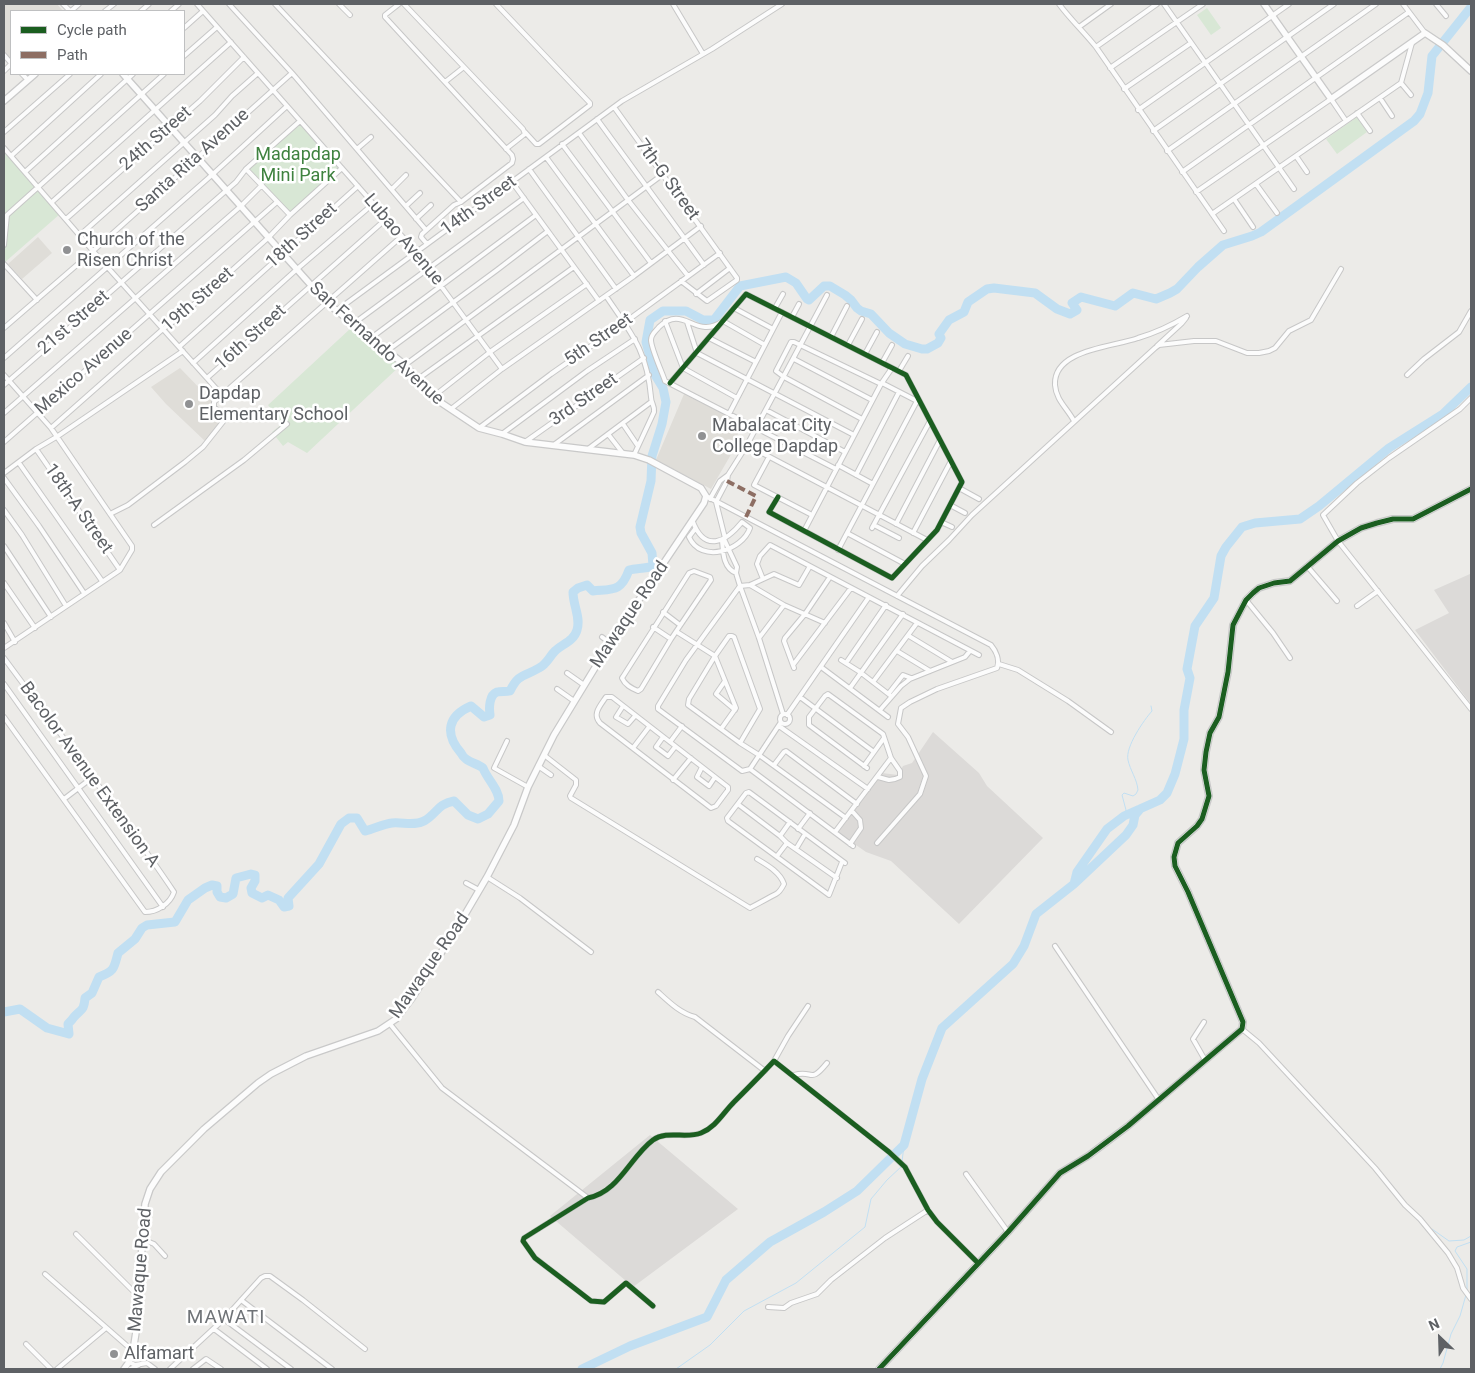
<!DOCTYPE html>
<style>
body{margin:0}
#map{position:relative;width:1475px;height:1373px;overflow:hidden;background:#ecebe8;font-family:Roboto,sans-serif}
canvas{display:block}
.frame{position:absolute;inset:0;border:5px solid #5e6165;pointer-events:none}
.legend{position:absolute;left:10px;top:10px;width:175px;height:65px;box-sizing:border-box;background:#fff;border:1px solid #bfc0c1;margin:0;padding:6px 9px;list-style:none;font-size:15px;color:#5e6165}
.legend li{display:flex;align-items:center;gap:10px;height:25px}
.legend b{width:25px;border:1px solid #bfc0c1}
.north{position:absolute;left:1415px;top:1313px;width:50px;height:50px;-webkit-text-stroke:4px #fff;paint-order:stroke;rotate:336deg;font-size:14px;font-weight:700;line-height:20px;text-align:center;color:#5e6165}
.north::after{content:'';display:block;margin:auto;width:18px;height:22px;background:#5e6165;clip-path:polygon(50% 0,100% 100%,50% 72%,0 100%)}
</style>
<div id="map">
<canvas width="1475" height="1373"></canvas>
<div class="frame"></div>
<ul class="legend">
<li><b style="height:6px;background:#1b5e20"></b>Cycle path</li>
<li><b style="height:6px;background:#8d6e63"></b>Path</li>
</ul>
<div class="north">N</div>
</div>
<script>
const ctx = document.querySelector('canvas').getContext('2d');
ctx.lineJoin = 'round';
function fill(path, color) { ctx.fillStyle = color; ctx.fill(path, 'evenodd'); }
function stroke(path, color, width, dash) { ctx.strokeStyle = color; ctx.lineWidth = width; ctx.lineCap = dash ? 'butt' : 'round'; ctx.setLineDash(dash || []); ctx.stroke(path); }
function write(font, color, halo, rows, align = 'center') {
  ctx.font = font + ' Roboto,sans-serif'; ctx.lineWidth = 5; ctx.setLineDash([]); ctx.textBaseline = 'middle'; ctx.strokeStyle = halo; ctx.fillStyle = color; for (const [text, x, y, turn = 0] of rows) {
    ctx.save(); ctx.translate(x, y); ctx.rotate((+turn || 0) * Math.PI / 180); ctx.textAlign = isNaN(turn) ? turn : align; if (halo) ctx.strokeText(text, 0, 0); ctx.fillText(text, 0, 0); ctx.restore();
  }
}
fill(new Path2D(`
 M1470,574L1471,576V704L1415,630L1449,613L1434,590Z
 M933,732L979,773L987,786L1043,838L959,924L891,861L866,852L836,831L882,773L898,775L903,766L912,763Z
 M650,1135L738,1209L633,1287L550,1216Z`), '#dcdad8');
fill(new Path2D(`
 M4,4H57L63,11H11V60L4,51Z
 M38,237L52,253L22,279L8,264Z
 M180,368L211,400L212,405L225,417L206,442L166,404L151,387Z
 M684,394L743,423L731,449L733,451L711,489L656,460Z`), '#dfddd8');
fill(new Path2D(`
 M1207,8L1221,28L1211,35L1197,15Z
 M1357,117L1367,132L1337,154L1326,139Z
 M300,121L342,168L290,215L246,169Z
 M4,149L60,214L4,263Z
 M351,328L401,365L307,453L288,442L283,446L272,432L282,424L268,405Z`), '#d8e7d5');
stroke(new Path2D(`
 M1124,816L1126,810L1122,795L1124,793L1133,796L1136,794L1138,790C1137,779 1130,770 1128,760C1125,747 1144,720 1152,711L1151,706
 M902,1162L904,1145
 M1432,1229L1449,1241L1464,1240L1471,1236
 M1467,1291V1269L1455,1251L1457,1247L1471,1242
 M676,1369L710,1345L744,1311L796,1283L865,1227L871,1199L887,1180L902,1166
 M1440,1369L1443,1363L1451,1334L1460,1316L1466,1295`), '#c1dff2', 1);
stroke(new Path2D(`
 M1074,884L1126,835L1133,825L1135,815L1140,809
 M4,1012L20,1009L47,1028L69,1034L68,1024C70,1022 72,1020 74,1017C81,1009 84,1011 85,998L92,993L99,977C115,971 114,968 118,953L135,939L142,928L147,925L175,922L188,900L205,888L212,885L217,886V892L220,897L226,898L233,894L236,878L251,874L255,875V881L251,888L252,893L262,898L268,895L279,900L284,907L289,906L288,898L319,864L341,824L349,818H357L365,831C374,829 383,824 392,823C403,822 415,826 424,821C437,814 437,804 454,801L468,815L478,819L488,814L499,801C499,789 487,779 483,768C478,764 471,763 466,759C463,757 462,755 461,753C444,733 448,716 471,706L484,717L490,715C489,708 489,695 497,692C501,691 506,692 510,691C519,673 524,677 539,668C547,664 549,657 555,651C562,644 574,641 577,630C581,617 573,606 573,592L578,588L587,585L593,591C613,589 621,592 629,570C637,568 645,569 653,566L652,553L641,533L640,527L651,481L652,456L662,424L666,402L663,388L655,375L646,342L650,320L663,311H686L703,320H714L740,286L786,277L796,283L807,299L809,300L824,286H830L845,295L851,300L857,308L861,311L871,314L889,333L905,344L922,349H927L938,343L941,338L939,334L949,320L964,312L968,302L987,289L994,288L1035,293L1057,309L1070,314L1077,310L1072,303L1081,297L1115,306L1133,293L1156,299L1170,293L1177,289L1198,267L1223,245L1252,236L1261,232L1414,121L1420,114L1428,93L1432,56L1471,7
 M582,1369L630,1346L707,1317L726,1280L770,1242L824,1212L857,1191L904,1145L922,1079L942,1028L1013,964L1024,946L1036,914L1074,884L1077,872L1107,829L1124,816L1160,800L1167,793L1175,774L1184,739V710L1190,678L1187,669L1195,626L1214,598L1221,556L1226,547L1242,527L1255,523L1300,519L1319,506L1389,448L1443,414L1471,387`), '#c1dff2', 9);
const street = new Path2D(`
 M63,4L70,11
 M197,4L416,252L502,369
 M229,4L292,73L426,230
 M275,4L461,202L454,205L422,234L421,237L427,244
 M339,4L350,15
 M399,4L385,15V17L512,155L513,159L512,163L461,202
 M404,4L523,129L525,134L506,149
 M496,4L590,103V105L539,144H536L525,132
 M673,4L703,54
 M1059,4C1070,19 1084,32 1096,47L1224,231
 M1164,4L1294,189
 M1403,4L1425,33
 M1436,4L1446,16
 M71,11L79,4
 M105,11L114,4
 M141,11L149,4
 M171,11L179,4
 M1079,27L1111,4
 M184,28L203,11
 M1096,47L1157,4
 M4,55L11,63
 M184,56L217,27
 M1110,68L1203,4
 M4,71L11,64
 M22,74L28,80
 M445,82L464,67
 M1401,83L1411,95
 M1124,89L1191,43
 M1380,98L1392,116
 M614,107L737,278V280L707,301L681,281
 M1138,110L1289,4
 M1357,113L1370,131
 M597,119L704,265
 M1153,131L1334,4
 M4,132L70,74
 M579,133L628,200L688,276
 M562,144L651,263
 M4,148L93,251L222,395
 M357,149L371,137
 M1167,151L1376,4
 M11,156L101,74
 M1296,156L1307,172
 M546,157L634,276
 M246,169L290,215
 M529,169L616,289
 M25,172L133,74
 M1182,172L1409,12
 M512,182L599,301
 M1256,184L1277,213
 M392,189L406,175
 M1196,192L1331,99L1346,121
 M1234,199L1253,227
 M52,202L231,42
 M406,206L420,193
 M1212,214L1401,83L1412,43
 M66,219L200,101L244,57
 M416,219L431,205
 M80,235L215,115L232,96L258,73
 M4,245L7,215L164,74
 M4,264L37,300
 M696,294L730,268
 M606,296C631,333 647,350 651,397C651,403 655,406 654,412L634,455
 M734,308L773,329
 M775,308L783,294
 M336,311L622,101L712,49L782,4
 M792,317L799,304
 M665,321L683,368L737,398
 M687,322L697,353L854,435
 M353,324L524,198
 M4,328L93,251L292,73
 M831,337L847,306
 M371,338L536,215
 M709,338L756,362
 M765,345L723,321C695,341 684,303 659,327C656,331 651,334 651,340C651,348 662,372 665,381L836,469
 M848,345L862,319
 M1157,346L1182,323L1186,318
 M179,347L358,186
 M387,351L497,270L548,231
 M865,354L877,332
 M4,358L213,174L287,106
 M794,359L872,400
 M193,363L296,270L373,204
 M882,363L892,345
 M405,365L662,175
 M899,371L908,356
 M4,375L51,428L132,546V550L120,570L4,648
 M1407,375L1424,359L1459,332L1471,311
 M207,378L386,219
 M418,379L574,267
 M670,383L746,294L906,375L962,482L937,530L892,578L769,512L778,497
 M882,383L917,401
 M4,385L236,182L246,169L300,121
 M434,396L490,352L587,284
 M1471,398L1460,409L1389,458L1357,483L1323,515L1338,541L1471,709
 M451,409L502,369L634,276L701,226
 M766,410L845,452
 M4,413L241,206L262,185
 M729,414L782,312
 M862,419L784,377L776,371L791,342H794L881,384
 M1074,421C1067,408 1056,400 1055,385C1053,349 1114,347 1138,338C1155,333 1172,325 1187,316
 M623,424L638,446
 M51,428L163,329L181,316L268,238L290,215L342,168
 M479,428L551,374L624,323L720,253
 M502,434L587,371L635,339
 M608,434L622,452
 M4,442L277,202
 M525,442L644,358
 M555,444L649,375
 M747,445L927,540
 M36,449L120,570
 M588,449L651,402
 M769,457L754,485L812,515
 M19,463L102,581
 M838,465L873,484
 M4,473L36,449L58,436L183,351
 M856,475L899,392
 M4,478L39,526L84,593
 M959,488L979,499
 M706,496L991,645C996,651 1000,660 997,668L937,689L910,702L901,708L898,724L908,737L926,776L920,794L877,843
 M710,499L720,481L728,475
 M950,505L965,513
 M4,510L22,535L66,606
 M110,514L128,505L185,462L203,447L226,418L225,416L214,407V402L402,236
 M693,522C705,553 726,542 742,522L750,528C742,551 701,564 689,537L695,529
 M941,522L952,527
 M896,524L940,440
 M154,525L244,460L287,424
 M874,525L899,538
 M872,528L930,421
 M804,531L881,384L892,368
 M847,533L905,564
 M913,533L951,461
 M725,538L716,502L727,481L728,475L747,445L827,295
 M724,539L737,567L736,573L740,586L759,638L783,714
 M722,540C723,552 723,568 736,573
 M4,546L51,617
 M838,550L917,401
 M1307,566L1337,601
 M763,579L757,564L760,556L770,545L979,655
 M4,583L35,628
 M750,585L784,605L825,623
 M897,596L922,566L949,540L972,515L1155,348L1159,345L1194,341H1216L1247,353H1259L1269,351L1275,348L1289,331L1311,320L1341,269
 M1246,600L1273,633L1290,658
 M1357,606L1378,591
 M663,612L680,625
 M4,623L15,642
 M653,627L671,639L711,580L710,577L694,571L689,573L624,675L622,678C625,685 631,688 638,691L641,689L671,639
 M677,632L715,656L736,708L721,729
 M909,636L952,662
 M602,637L610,643
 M759,638L784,605
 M897,651L930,671
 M4,658C61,735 120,812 174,892C170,904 157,912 145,912L4,717
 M841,660L860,672L891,696
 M846,663L886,605
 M999,664L1018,670L1068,701L1111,732
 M793,665L851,588
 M821,667L888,717
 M794,668L784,641L785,638L805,614L830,577
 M567,673L584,685
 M725,681L716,694L735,710
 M873,682L917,623
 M4,684L163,907
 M850,688L903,614
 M557,689L574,701
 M889,693L903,675L911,678
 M606,697H612L728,787V790L716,806L711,808L600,723C592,714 600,706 606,697Z
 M800,697L874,752
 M623,706L616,717L628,724L635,716
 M880,710L901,686L910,679L965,657L970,651
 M780 719a5 5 0 1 1 10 0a5 5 0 1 1-10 0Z
 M787,715L869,597
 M781,722L750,769L742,771L658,709V706L686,660L740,586L750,585L774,574L799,585L810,566
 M779,726L868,789
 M663,737L656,747L668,756L675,747
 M507,741L494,768L528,787
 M670,742L682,726
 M740,743L760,709L734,637L732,636H729L715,656L689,699L688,705L740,743L759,755L846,818
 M633,748L649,727
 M544,755L576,780V785L570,796L571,798L750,908C752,907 772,896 776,894C780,892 782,888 784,884C780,872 767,865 757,859
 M774,765L784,752L786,751L857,804
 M538,766L551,775
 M864,766L884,738
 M702,767L697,777L709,786L715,777
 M867,768L809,725V717L825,696L828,694L883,734L891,758L900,771V777L895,779L889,780L878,777
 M750,769L853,846
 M673,780L691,758
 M64,799L93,777
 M739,805L780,836L787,843L837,878
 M798,829L810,813
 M835,832L891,758
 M780,836L790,822
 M850,844L861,828L860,820L852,811
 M796,849L805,834
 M777,856L787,843
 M842,862L829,895L728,821L727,818L746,793L749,792L845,863
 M487,877L520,898L591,952
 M466,883L479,890
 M1055,946L1159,1100
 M658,992C669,1002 680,1013 695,1017L765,1071
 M1204,1022L1193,1039L1205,1060
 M390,1024L442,1088L588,1198
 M1242,1029L1259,1043L1375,1168L1405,1205L1420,1219L1448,1253L1457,1268L1463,1288L1471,1299
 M774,1061L788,1036L808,1006
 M794,1075C814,1069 809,1085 827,1063
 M966,1174L1008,1232
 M76,1234L139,1297
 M142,1239L154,1244L165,1256
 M45,1274L133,1351
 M241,1300L332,1369
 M653,1306L626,1283L604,1302L591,1301L569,1284L535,1258L523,1241L524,1238L588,1198C619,1192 630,1157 653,1140C667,1130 686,1139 701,1133C716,1127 723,1113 734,1102C748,1088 761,1075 774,1061L889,1152L905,1167L928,1210L937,1222L978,1263
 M768,1307L784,1308L791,1303L817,1294L831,1280L885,1238L928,1210
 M224,1319L261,1278L265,1276H270L303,1300L365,1349
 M214,1329L267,1369
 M26,1344L51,1369
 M129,1362L135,1365L147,1363L155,1369
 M57,1369L106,1328
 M130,1369L139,1365
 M170,1369L224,1319L291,1369
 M193,1369L206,1359L221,1369`);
const secondary = new Path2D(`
 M1264,4L1331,99L1425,33L1443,45L1471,71
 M123,74L326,302L405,365L440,402L479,428L502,434L525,442L634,455L649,460L701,488L706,496L704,503L610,643L554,735L528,787L514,825L487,877L457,928L412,998L396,1019L378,1031L306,1056L271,1074L258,1083L204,1129L161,1172L150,1189L145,1204L136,1332L133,1351L129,1362L124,1369
 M4,101L35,74
 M879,1369L1008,1232L1060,1173L1088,1156L1128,1126L1242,1029L1243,1022L1188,892L1175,866L1174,857L1178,843L1197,826L1202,819L1209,796L1204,770L1206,752L1210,733L1219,717L1228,672L1233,625L1246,600L1253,593L1259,588L1274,583L1290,581L1338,541L1361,528L1377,523L1393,519H1413L1471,489`);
stroke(street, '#c7c7c7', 6);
stroke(secondary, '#c9c9c9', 8);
stroke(street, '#fcfcfc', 4);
stroke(secondary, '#fcfcfc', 5.5);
stroke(new Path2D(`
 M727,481L756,496L746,517`), '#8d6e63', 4, [8, 4]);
stroke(new Path2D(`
 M670,383L746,294L906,375L962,482L937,530L892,578L769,512L778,497
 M653,1306L626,1283L604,1302L591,1301L569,1284L535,1258L523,1241L524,1238L588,1198C619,1192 630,1157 653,1140C667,1130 686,1139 701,1133C716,1127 723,1113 734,1102C748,1088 761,1075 774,1061L889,1152L905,1167L928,1210L937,1222L978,1263
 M879,1369L1008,1232L1060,1173L1088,1156L1128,1126L1242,1029L1243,1022L1188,892L1175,866L1174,857L1178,843L1197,826L1202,819L1209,796L1204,770L1206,752L1210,733L1219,717L1228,672L1233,625L1246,600L1253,593L1259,588L1274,583L1290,581L1338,541L1361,528L1377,523L1393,519H1413L1471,489`), '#1b5e20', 5);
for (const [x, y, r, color] of [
 [67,250,5,"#909193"],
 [189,404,5,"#909193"],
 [702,436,5,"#909193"],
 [114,1354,5,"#909193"]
]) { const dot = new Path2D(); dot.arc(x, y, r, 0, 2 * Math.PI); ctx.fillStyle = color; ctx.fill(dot); stroke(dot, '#fff', 2); }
write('18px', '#5e6165', '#fff', [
 ["24th Street",156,139,-41],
 ["Santa Rita Avenue",193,161,-42],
 ["7th-G Street",667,180,54],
 ["14th Street",479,206,-36],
 ["18th Street",302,236,-42],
 ["Lubao Avenue",403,240,50],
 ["19th Street",198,300,-41],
 ["21st Street",74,323,-41],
 ["16th Street",251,338,-42],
 ["5th Street",599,340,-35],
 ["San Fernando Avenue",376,344,42],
 ["Mexico Avenue",84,372,-41],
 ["3rd Street",584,400,-35],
 ["18th-A Street",78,509,55],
 ["Mawaque Road",630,615,-56],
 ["Bacolor Avenue Extension A",89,775,54],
 ["Mawaque Road",430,966,-55],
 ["Mawaque Road",141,1270,-85]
]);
write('18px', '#3f823f', '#fff', [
 ["Madapdap",298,155],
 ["Mini Park",298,176]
]);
write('18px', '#5e6165', '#fff', [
 ["Church of the",77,240],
 ["Risen Christ",77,261],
 ["Dapdap",199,394],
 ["Elementary School",199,415],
 ["Mabalacat City",712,426],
 ["College Dapdap",712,447],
 ["Alfamart",124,1354]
], 'left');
ctx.letterSpacing = '1px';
write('19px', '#6f7377', '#fff', [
 ["MAWATI",226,1318]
]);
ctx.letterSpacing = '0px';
</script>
